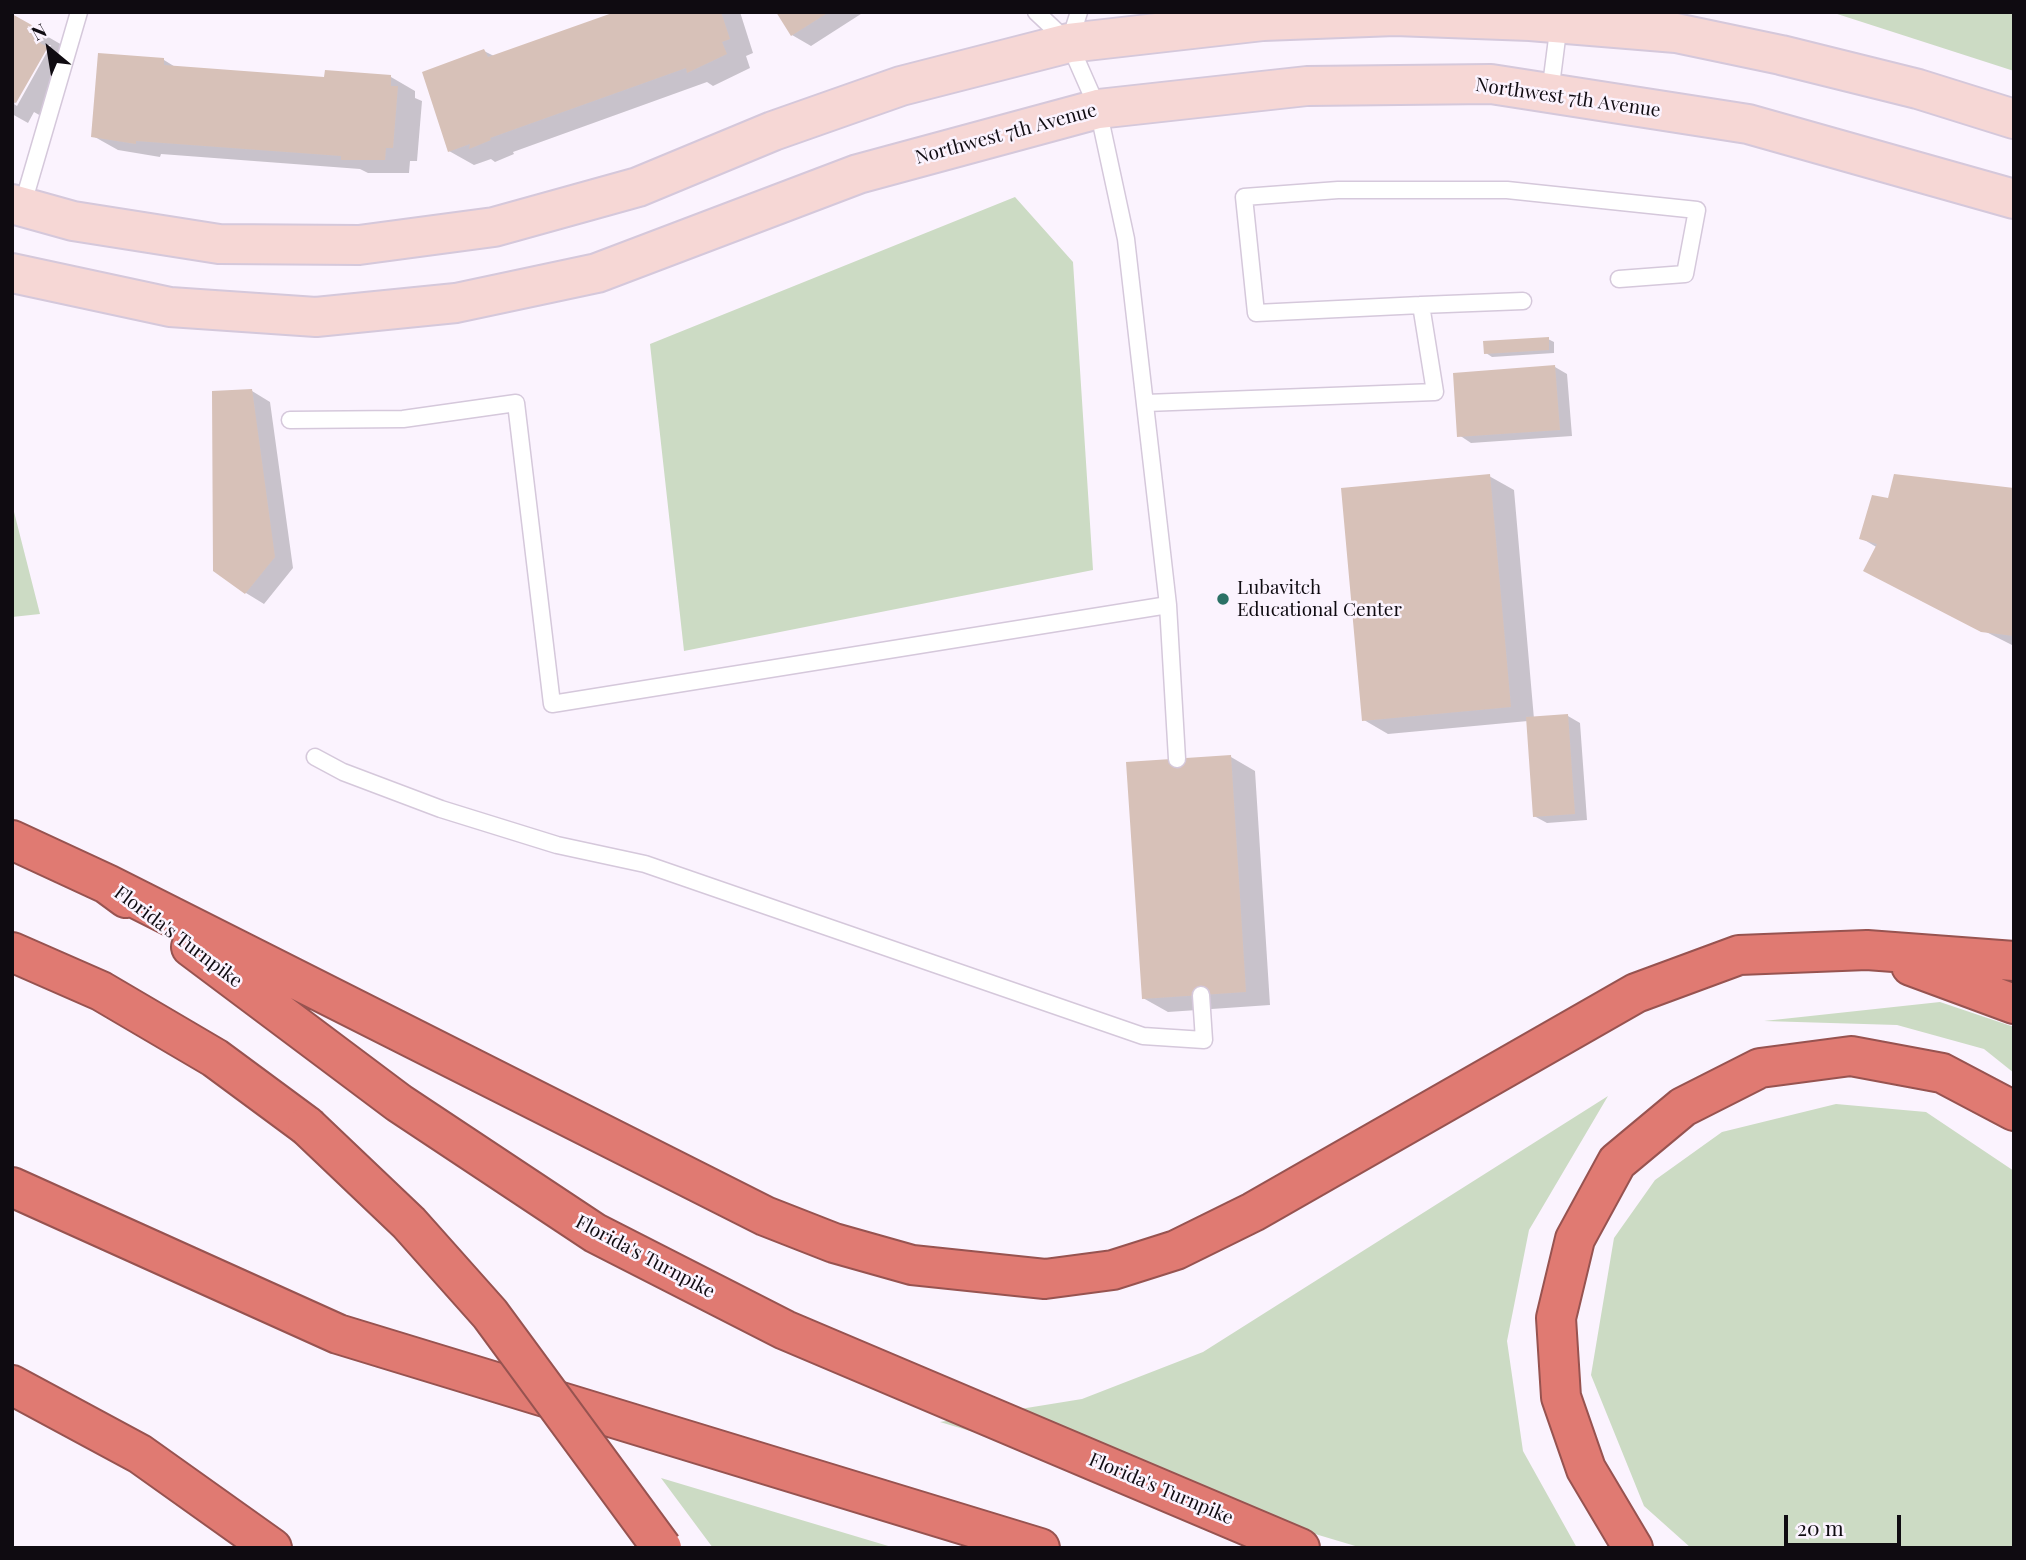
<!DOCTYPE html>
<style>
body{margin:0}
#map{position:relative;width:2026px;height:1560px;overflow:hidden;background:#fbf3fe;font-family:"Playfair Display",serif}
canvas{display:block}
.frame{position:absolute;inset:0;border:14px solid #0f0b11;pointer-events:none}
.north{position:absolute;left:14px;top:14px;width:70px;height:70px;-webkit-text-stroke:5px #fbf3fe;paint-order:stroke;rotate:330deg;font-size:19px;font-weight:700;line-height:28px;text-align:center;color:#0f0b11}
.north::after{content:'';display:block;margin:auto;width:24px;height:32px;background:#0f0b11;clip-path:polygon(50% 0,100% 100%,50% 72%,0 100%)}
.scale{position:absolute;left:1784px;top:1515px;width:117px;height:32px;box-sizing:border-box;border:4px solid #0f0b11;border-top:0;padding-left:9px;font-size:21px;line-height:24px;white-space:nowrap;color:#0f0b11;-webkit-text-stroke:5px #fbf3fe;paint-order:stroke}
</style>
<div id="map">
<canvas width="2026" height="1560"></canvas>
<div class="frame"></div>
<div class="north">N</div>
<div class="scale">20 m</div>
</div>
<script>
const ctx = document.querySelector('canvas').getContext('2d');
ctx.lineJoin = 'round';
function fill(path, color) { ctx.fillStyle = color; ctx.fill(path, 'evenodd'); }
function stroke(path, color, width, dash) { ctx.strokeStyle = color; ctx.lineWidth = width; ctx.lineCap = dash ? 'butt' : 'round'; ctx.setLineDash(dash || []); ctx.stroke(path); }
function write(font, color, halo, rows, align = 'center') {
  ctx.font = font + ' "Playfair Display",serif'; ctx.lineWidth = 5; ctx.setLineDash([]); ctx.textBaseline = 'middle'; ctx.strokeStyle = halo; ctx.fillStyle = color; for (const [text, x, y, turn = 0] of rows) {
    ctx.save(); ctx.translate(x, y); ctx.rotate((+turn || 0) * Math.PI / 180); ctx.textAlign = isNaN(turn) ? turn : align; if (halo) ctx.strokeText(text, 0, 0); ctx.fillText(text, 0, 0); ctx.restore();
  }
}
fill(new Path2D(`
 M1831,12H2014V71Z
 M1015,197L1073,262L1093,570L684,651L650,344Z
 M12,504L40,614L12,617Z
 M1940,1002L2014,1027V1073L1984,1049L1897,1025L1764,1021Z
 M1608,1096L1529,1230L1507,1341L1523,1451L1577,1548H1362L940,1422L1082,1399L1203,1352Z
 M1836,1104L1926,1112L2014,1171V1548H1691L1644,1506L1591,1375L1614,1238L1655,1180L1722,1132Z
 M661,1478L895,1548H713Z`), '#ccdbc4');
fill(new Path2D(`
 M621,12H740L753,53L746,56L750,68L713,86L707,82L513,152L514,154L495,162L491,159L474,165L449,151L484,51L494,56Z
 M778,12H864L811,46L792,35Z
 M12,16L69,49L41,116L34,112L28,123L12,114ZM47,45H51L17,106L14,104Z
 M164,60L177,68L325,79L391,77L415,91V98L422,101L417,161H410L409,173H368L360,169L161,154L160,157L118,150L93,136Z
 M1548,339L1554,342V353L1492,357L1486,353Z
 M1555,367L1567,374L1572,436L1471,443L1459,435Z
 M252,391L270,402L293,568L264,604L246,593Z
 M1489,476L1514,490L1534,719L1568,716L1580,723L1587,820L1547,823L1534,816L1528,721L1388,734L1364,720Z
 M2014,490V646L1865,571L1878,548L1861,538L1890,500Z
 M1231,757L1255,771L1270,1005L1168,1012L1143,998Z`), '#0003');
fill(new Path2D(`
 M615,12H721L730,39L722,42L727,54L687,73L686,68L490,138L491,140L469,149L470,144L448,152L422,72L484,49L488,57Z
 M776,12H829L791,36Z
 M12,14L46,33L40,43L48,47L16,103L12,101Z
 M98,53L164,58V65L324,77L325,70L391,75V86H398L393,148H386L385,160H341V156L136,141V144L91,137Z
 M1549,337V350L1484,354L1483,341Z
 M1555,365L1560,430L1457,437L1453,373Z
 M252,389L275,557L245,594L213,571L212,391Z
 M1490,474L1511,707L1362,721L1341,488Z
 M1894,474L2014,488V636L1981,632L1863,571L1877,544L1859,539L1872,495L1888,498Z
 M1568,714L1575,814L1533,817L1526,717Z
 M1231,755L1246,992L1142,999L1126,762Z`), '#d7c1b8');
const lane = new Path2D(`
 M1036,12L1069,43L1098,109L1126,239L1168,605L1177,759
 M1069,43L1079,12
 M1550,93L1559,23
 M22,207L79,12
 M1421,305L1256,313L1244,197L1338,190H1507L1697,210L1685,274L1619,279
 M1146,403L1435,392L1421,305L1523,301
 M290,420L403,419L516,403L552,704L1168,605
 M315,757L343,772L441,809L557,845L645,864L1143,1036L1204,1040L1201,995`);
const secondary = new Path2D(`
 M12,204L73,221L219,244L359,245L494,227L638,187L773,131L901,86L1069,43L1263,21L1395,16L1530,21L1676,33L1781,55L1918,89L2014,119
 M12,273L170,307L316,317L456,303L597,273L858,174L1098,109L1307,86L1491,84L1748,124L2014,199`);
const highway = new Path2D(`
 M12,840L107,884L126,898
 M107,884L765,1216L834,1243L912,1265L1045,1279L1113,1270L1176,1250L1253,1212L1636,993L1739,955L1867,950L2014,961
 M191,947L399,1103L595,1233L785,1330L1300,1548
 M12,952L101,991L215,1058L307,1126
 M1911,966L2014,1004
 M12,1187L338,1334L1040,1548
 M12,1385L140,1454L272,1548
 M1633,1548L1586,1469L1561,1397L1556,1318L1575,1239L1617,1162L1683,1107L1760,1068L1851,1056L1942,1073L2014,1111`);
stroke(lane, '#d5c8db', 19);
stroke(secondary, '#d5c8db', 42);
stroke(highway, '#975350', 42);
stroke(lane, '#fff', 16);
stroke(secondary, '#f6d7d5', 38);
stroke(highway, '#e07a72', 38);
const highwayBridge = new Path2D(`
 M307,1126L409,1223L490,1314L662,1548`);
stroke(highwayBridge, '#975350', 42, []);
stroke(highwayBridge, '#e07a72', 38);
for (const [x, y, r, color] of [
 [1223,599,7,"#2b7166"]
]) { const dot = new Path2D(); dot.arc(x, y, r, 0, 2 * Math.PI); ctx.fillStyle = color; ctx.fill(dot); stroke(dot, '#fbf3fe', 2.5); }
write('19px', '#0f0b11', '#fbf3fe', [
 ["Northwest 7th Avenue",1568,98,8],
 ["Northwest 7th Avenue",1006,134,-15],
 ["Florida's Turnpike",178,937,37],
 ["Florida's Turnpike",645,1257,28],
 ["Florida's Turnpike",1161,1489,23]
]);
write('19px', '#0f0b11', '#fbf3fe', [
 ["Lubavitch",1237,588],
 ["Educational Center",1237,610]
], 'left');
</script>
